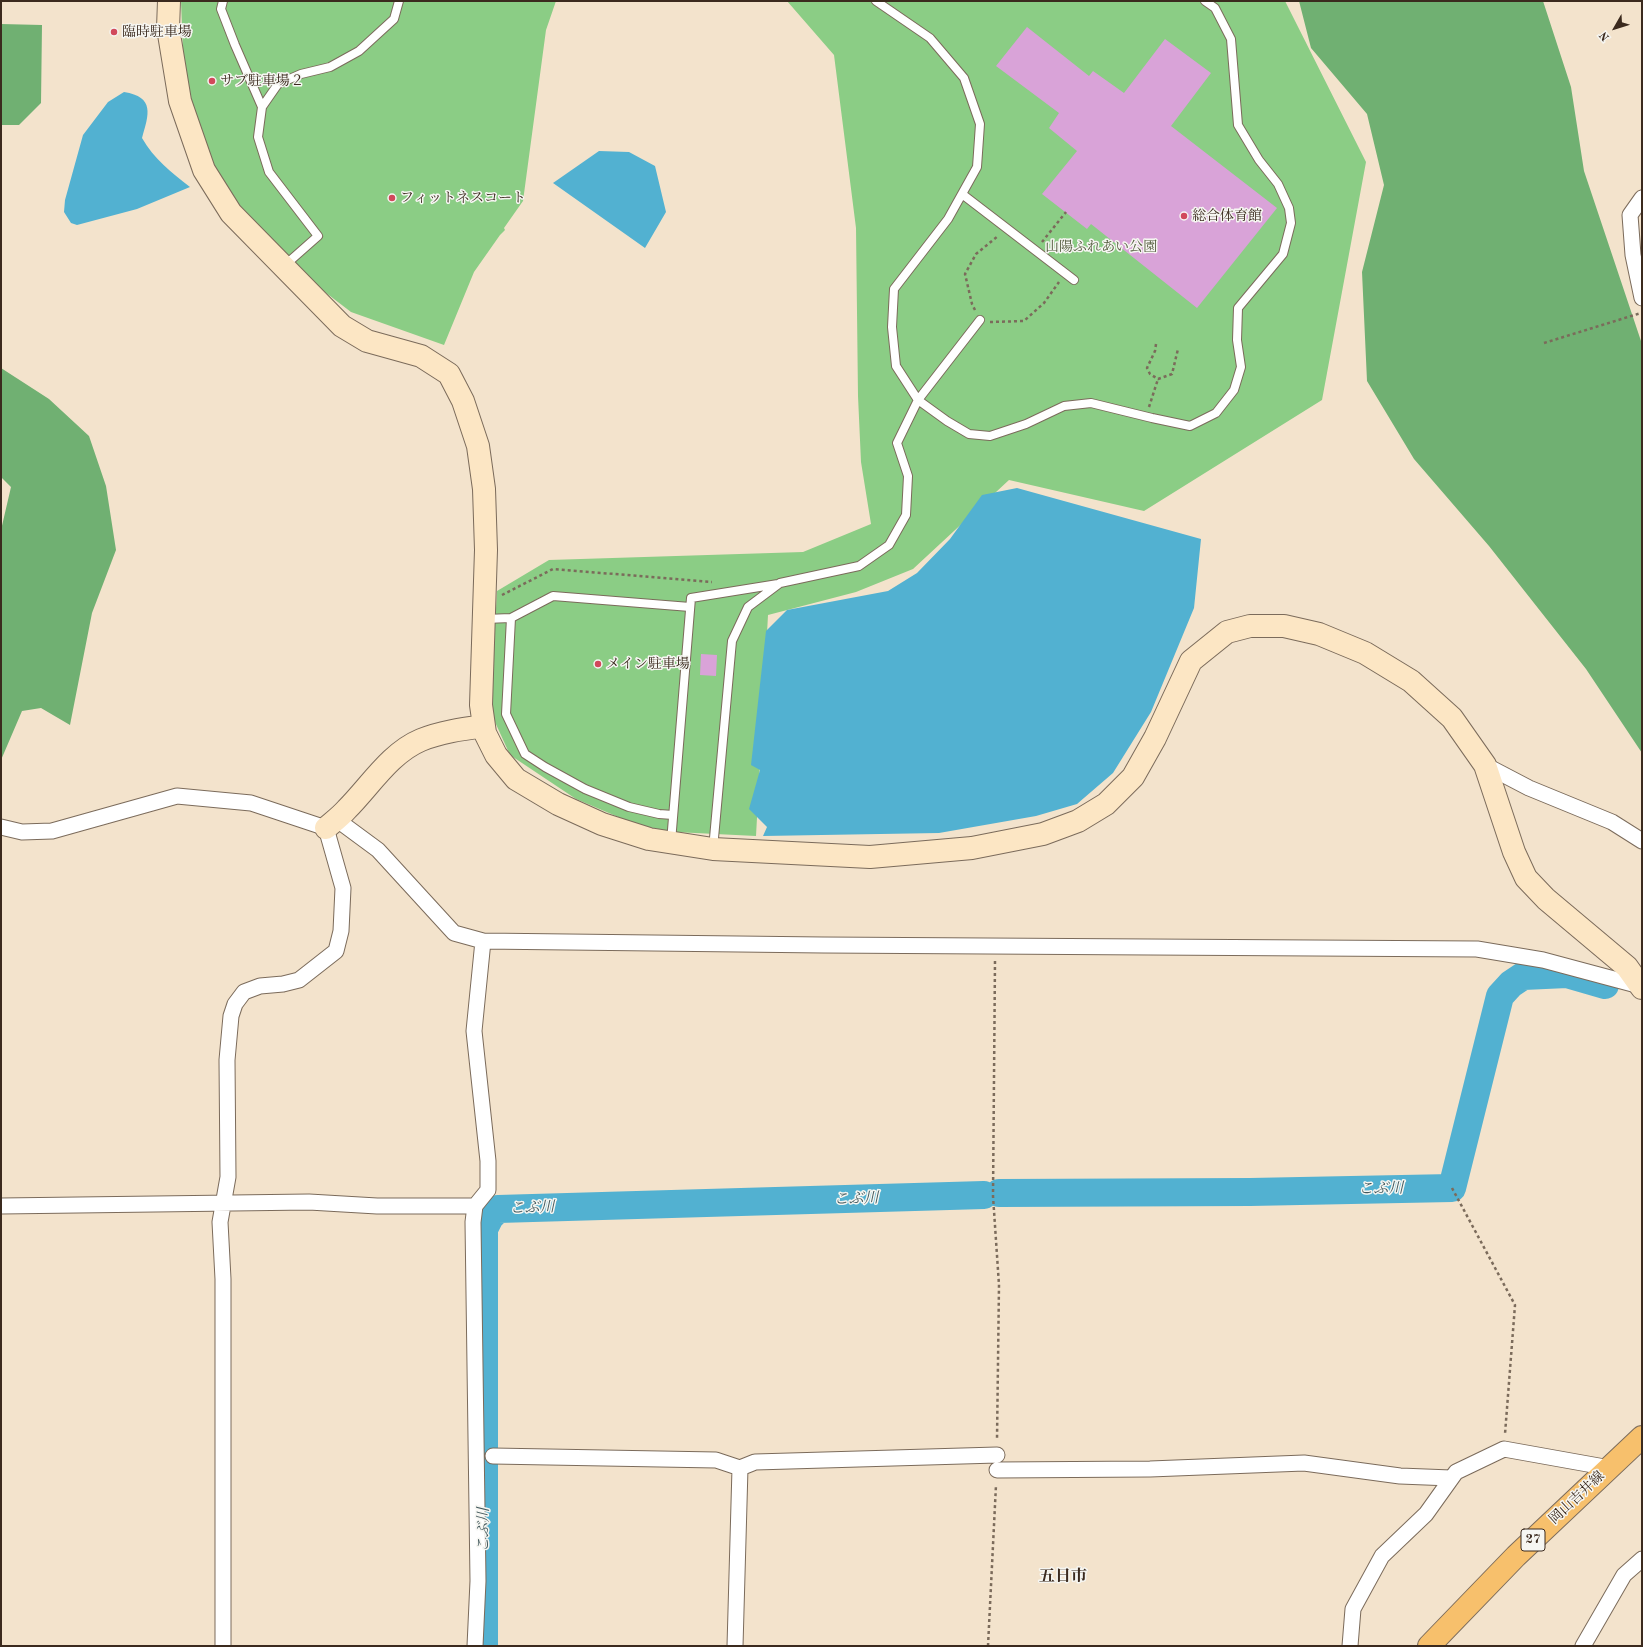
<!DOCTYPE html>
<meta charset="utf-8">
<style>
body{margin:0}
#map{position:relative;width:1643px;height:1647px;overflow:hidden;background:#f3e3cc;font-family:"Old Standard TT",serif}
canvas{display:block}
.frame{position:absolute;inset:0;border:2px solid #3b2a1e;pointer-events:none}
.north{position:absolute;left:1595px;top:8px;width:40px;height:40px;-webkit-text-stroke:3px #f6f6f2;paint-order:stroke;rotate:231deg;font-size:11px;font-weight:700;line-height:16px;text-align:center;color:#3b2a1e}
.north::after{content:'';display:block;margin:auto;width:14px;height:18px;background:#3b2a1e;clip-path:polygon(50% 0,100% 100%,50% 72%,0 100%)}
</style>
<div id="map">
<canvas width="1643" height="1647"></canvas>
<div class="frame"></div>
<div class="north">N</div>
</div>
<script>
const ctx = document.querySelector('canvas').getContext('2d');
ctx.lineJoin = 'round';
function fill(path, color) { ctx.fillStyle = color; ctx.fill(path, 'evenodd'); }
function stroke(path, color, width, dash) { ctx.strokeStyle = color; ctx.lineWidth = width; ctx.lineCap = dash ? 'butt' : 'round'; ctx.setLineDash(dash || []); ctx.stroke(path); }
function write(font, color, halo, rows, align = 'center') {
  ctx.font = font + ' "Old Standard TT","Noto Serif JP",serif'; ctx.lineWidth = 3; ctx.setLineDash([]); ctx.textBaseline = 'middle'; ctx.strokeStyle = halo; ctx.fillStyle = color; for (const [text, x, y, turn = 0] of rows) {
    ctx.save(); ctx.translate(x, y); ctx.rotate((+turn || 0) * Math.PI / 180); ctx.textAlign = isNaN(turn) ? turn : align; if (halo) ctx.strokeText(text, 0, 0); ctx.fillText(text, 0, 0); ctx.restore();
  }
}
fill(new Path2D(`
 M181,1H556L546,30L523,201L504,228L505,230L500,235L474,272L444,345L351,312L300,273L244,217L214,168L184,78Z
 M787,1H1285L1366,162L1322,400L1144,511L1009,480L913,569L856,592L768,615L756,836L675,832L637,825L576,799L510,755L490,711L497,591L549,560L803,552L871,524L861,462L858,396L856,228L834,55Z`), '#8bcd85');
fill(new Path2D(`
 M1299,1H1543L1571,87L1584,171L1642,344V753L1586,669L1489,546L1414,459L1367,381L1362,272L1384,185L1367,114L1311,48Z
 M1,24L42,25L41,103L19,125H1Z
 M1,368L49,399L89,436L106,486L116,550L92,613L70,725L41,708L22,711L1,760V530L11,487L1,477Z`), '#70b072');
fill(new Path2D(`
 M124,92C155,97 149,114 142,138C154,159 171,172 190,187L137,209L77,225L71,223L64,212L65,200L83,135L108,102Z
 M599,151L629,152L655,166L666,212L645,248L553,183Z
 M1017,488L1201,539L1194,608L1151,712L1113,773L1077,804L1036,816L939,833L763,836L767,827L749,809L760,770L751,765L766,631L787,610L888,591L917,573L950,539L982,495Z`), '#52b1d1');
stroke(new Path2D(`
 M999,1193L1250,1192L1452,1188L1500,996L1511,984L1523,976L1567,974L1605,985
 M484,1646V1229L490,1217L498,1209L984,1195`), '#52b1d1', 28);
fill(new Path2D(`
 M1027,27L1089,76L1093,71L1124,93L1165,39L1211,73L1171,126L1277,208L1197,308L1091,224L1087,229L1042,194L1077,151L1049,128L1059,113L996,66Z
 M701,654L717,655L716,676L700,675Z`), '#d9a3d8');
const lane = new Path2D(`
 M223,1L221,9L235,45L262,107
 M876,1L930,38L964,78L980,124L977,167L948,219L894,289L892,327L896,366L918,400L947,421L969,434L990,436L1026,424L1064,406L1091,403L1152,418L1190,426L1216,413L1234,390L1241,367L1237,340L1238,308L1283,254L1291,223L1289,208L1278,184L1259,160L1238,125L1231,39L1215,8L1205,1
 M962,194L1074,280
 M284,266L318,236L269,172L258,137L262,107L278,84L301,74L330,67L359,51L394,19L399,1
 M485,619L511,618
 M673,815L659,814L629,807L585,789L545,767L525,754L506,714L511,618L553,596L690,607
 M671,842L691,598L778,584
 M713,849L732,641L748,607L780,583L859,566L889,545L906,515L908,476L897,443L918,400L980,320`);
const street = new Path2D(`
 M1642,198L1630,215L1633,255L1642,298
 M1485,765L1529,788L1612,822L1642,841
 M336,819L378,850L454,933L483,941L823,945L1477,949L1543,960L1640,986L1642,984
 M1,827L22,832L52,831L177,796L251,803L326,828L343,888L341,931L336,951L299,980L283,984L260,986L244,992L235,1004L231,1016L227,1060L228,1177L220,1222L223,1279V1646
 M1,1206L309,1202L377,1206H475
 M493,1456L716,1460L740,1468L755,1462L997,1455
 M997,1470L1150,1469L1304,1463L1400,1476L1451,1478
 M475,1646L478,1581L473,1222L475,1206L488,1190V1161L474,1031L483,941
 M735,1646L740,1468
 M1350,1646L1353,1609L1382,1556L1426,1514L1456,1472L1504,1449L1610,1468
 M1583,1646L1624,1575L1642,1559`);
const secondary = new Path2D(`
 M169,1L168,28L180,101L204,170L231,213L342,326L367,341L421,356L449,374L463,401L478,446L484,489L486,550L481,705L485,733L496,755L516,779L558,804L602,824L649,839L713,849L870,857L972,848L1043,834L1078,821L1106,804L1133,777L1155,738L1191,661L1227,632L1250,626H1284L1319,634L1365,653L1411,681L1452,718L1485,765L1514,852L1526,878L1546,899L1627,967L1642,988
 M326,828C333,822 341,816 347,809C370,786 390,753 421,740C441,732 463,729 484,726`);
const primary = new Path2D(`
 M1429,1646L1516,1556L1642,1437`);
stroke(lane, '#7b6b5b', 10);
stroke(street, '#7b6b5b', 17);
stroke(secondary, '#7b6b5b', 24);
stroke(primary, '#7b6b5b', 24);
stroke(new Path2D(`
 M1042,242L1066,212
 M975,310L972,304L965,274L976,254L998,236
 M990,322L1024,321L1044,303L1059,282
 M1544,343L1641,313
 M1156,344L1155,351L1147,368L1150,374L1158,379L1172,374L1178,349
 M1149,407L1158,379
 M502,595L553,569L712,582
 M995,961L993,1196L999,1285L997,1440
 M1452,1188L1515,1305L1505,1434
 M988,1646L996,1485`), '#7b6b5b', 2.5, [3, 3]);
stroke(lane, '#fff', 8);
stroke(street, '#fff', 15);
stroke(secondary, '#fce6c4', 22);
stroke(primary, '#f7c06c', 22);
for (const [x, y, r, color] of [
 [114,32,4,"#d1495b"],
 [212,81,4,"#d1495b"],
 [392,198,4,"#d1495b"],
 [1184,216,4,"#d1495b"],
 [598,664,4,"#d1495b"]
]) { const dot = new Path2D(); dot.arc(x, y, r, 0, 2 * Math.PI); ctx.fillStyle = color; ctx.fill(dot); stroke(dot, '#f6f6f2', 1.5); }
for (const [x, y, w] of [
 [1533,1540,24]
]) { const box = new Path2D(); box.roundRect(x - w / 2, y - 11, w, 22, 3); ctx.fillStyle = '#f6f6f2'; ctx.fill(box); stroke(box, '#3b2a1e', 1); }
write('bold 13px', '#3b2a1e', null, [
 ["27",1533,1540]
]);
write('14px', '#3b2a1e', '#f6f6f2', [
 ["臨時駐車場",122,32],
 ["サブ駐車場２",220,81],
 ["フィットネスコート",400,198],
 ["総合体育館",1192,216],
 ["メイン駐車場",606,664]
], 'left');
write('14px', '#535b3d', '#f6f6f2', [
 ["山陽ふれあい公園",1101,247]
]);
write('14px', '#3b2a1e', '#f6f6f2', [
 ["岡山吉井線",1577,1498,-43]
]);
write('italic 15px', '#43595d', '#f6f6f2', [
 ["こぶ川",1381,1189,-1],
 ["こぶ川",856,1199,-2],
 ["こぶ川",532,1208,-2],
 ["こぶ川",484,1530,-90]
]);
write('bold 16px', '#3b2a1e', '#f6f6f2', [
 ["五日市",1063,1577]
]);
</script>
